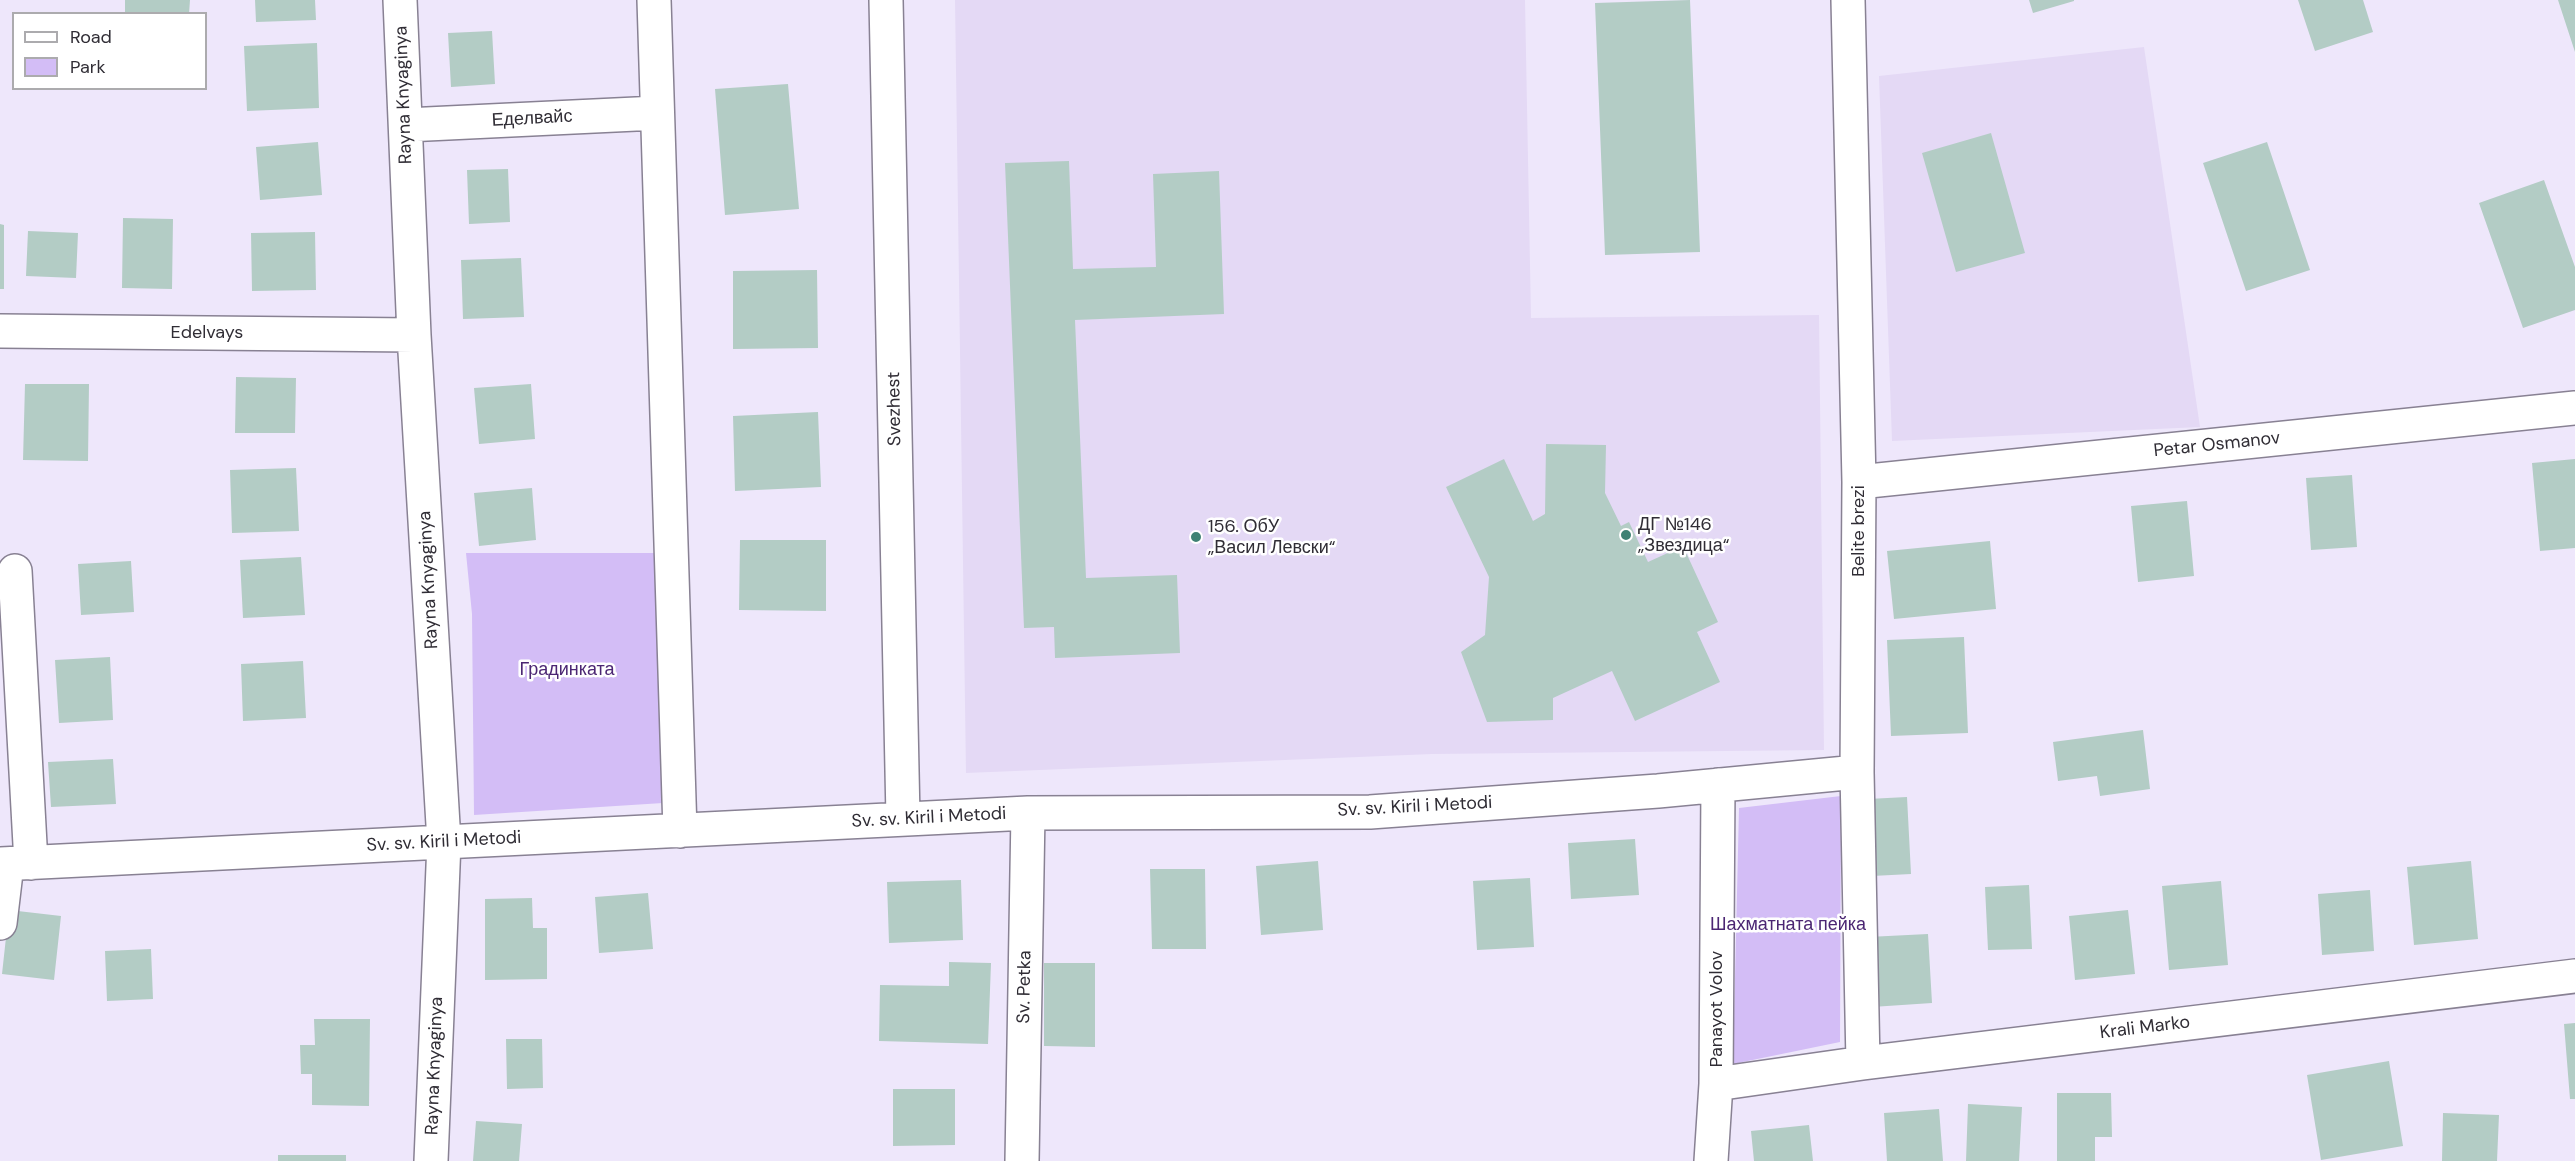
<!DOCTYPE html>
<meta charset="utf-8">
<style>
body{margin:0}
#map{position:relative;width:2575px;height:1161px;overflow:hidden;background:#eee7fb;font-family:"DM Sans",sans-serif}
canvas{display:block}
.legend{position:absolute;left:12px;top:12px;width:195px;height:78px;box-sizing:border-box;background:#fff;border:2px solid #acabae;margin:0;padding:8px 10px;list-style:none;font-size:18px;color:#302d35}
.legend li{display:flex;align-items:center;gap:12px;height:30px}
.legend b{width:30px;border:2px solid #acabae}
</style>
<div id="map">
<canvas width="2575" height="1161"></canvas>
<ul class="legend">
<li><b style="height:8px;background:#fff"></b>Road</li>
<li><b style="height:16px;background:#d3bdf6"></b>Park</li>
</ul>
</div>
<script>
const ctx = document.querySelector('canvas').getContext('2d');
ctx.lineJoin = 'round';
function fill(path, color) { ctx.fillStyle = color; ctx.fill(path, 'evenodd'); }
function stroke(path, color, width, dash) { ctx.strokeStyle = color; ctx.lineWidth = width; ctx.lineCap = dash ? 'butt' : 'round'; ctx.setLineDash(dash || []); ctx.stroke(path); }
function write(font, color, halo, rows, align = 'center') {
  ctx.font = font + ' "DM Sans",sans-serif'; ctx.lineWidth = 5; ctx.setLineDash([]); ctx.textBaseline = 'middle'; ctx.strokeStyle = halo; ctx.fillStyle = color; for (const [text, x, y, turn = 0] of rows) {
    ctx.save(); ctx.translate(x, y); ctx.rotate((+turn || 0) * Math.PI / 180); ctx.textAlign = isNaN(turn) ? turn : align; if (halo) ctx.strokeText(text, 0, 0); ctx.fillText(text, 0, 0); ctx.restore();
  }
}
fill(new Path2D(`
 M955,0H1525L1531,318L1819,315L1824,750L1432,754L966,773Z
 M2144,47L2200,427L1892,441L1879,76Z`), '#e4d9f5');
fill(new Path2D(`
 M466,553H659L663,803L474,815L472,614Z
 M1841,796L1840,1042L1733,1064L1739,808Z`), '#d3bdf6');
fill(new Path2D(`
 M125,0H190L189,14H125Z
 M255,0H315L316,20L256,22Z
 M1690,0L1700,252L1605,255L1595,3Z
 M2029,0H2074V1L2033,13Z
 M2298,0H2363L2373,32L2315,51Z
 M2558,0H2575V52Z
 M492,31L495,84L451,87L448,33Z
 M317,43L319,108L247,111L244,46Z
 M788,84L799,209L725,215L715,89Z
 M1991,133L2025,253L1956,272L1922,153Z
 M318,142L322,195L260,200L256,147Z
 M2267,142L2310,270L2246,291L2203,163Z
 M1069,161L1073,269L1156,267L1153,174L1219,171L1224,314L1075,320L1086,578L1177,575L1180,653L1055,658L1054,627L1024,628L1005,163Z
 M508,169L510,222L469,224L467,170Z
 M2544,180L2575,267V310L2523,328L2479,203Z
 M123,218L173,219L172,289L122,288Z
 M0,224L4,225V289H0Z
 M28,231L78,233L76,278L26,276Z
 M315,232L316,290L252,291L251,233Z
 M521,258L524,317L463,319L461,260Z
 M817,270L818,348L733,349V271Z
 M236,377L296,378L295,433H235Z
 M25,384H89L88,461L23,460Z
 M531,384L535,439L479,444L474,388Z
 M818,412L821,487L735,491L733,416Z
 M1546,444L1606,445L1605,493L1621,526L1629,522L1648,562L1683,546L1718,622L1697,632L1720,682L1635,721L1612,671L1553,698V720L1487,722L1461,652L1485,635L1489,577L1446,487L1504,459L1533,521L1545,514Z
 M2575,459V548L2540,551L2532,463Z
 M296,468L299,531L232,533L230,470Z
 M2352,475L2357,547L2311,550L2306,478Z
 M532,488L536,540L479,546L474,493Z
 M2187,501L2194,576L2138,582L2131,506Z
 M740,540H826V611L739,610Z
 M1990,541L1996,609L1894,619L1887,551Z
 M301,557L305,615L243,618L240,560Z
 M131,561L134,612L81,615L78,564Z
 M1964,637L1968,733L1891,736L1887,640Z
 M110,657L113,720L59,723L55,660Z
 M303,661L306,718L243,721L241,664Z
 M2143,730L2150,789L2100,796L2097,776L2058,781L2053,742Z
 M113,759L116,804L51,807L48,762Z
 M1907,797L1911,874L1872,876L1868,799Z
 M1635,839L1639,895L1571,899L1568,843Z
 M1318,861L1323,930L1261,935L1256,866Z
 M2471,861L2478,939L2414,945L2407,867Z
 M1150,869H1205L1206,949H1152Z
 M1530,878L1534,947L1477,950L1473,881Z
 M961,880L963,940L889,943L887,882Z
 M2221,881L2228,965L2169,970L2162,886Z
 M2029,885L2032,949L1988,950L1985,887Z
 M2370,890L2374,951L2322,955L2318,894Z
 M648,893L653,949L599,953L595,897Z
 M532,898L533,928H547V979L485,980V899Z
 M9,910L61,916L54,980L2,974Z
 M2128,910L2135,974L2075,980L2069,916Z
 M1928,934L1932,1003L1872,1007L1868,937Z
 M151,949L153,999L107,1001L105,951Z
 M949,962L991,963L988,1044L879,1041L880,985L949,986Z
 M1044,963H1095V1047L1044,1046Z
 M314,1019H370L369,1106L312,1105V1074H301L300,1045H315Z
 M2575,1023V1099H2570L2564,1024Z
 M506,1039H542L543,1088L507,1089Z
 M2389,1061L2403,1146L2321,1160L2307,1075Z
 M893,1089H955V1145L893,1146Z
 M2057,1093H2111L2112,1137H2095V1161H2057Z
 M1968,1104L2022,1107L2019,1161H1966Z
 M1939,1109L1943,1161H1887L1884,1113Z
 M2443,1113L2499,1115L2497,1161H2442Z
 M476,1121L522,1124L519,1161H473Z
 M1809,1125L1813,1161H1754L1751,1131Z
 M278,1155H346V1161H278Z`), '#b3ccc5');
const street = new Path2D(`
 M400,0L414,335L444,842L431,1161
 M654,0L680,831
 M886,0L903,818
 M1848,0L1859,482L1857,772L1863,1063
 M406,125L657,113
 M0,331L414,335
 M1859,482L2575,408
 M15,571L31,863
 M0,864L1028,813L1370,812L1658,791L1857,772
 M0,923L7,864
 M1716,1084L1863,1063L2575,976
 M1022,1161L1028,813
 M1711,1161L1716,1084L1718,785`);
stroke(street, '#888193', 36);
stroke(street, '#fff', 33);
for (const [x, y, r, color] of [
 [1626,535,6,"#3e8173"],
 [1196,537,6,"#3e8173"]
]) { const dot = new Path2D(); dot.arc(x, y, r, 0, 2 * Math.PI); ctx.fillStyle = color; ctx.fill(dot); stroke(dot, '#fff', 2); }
write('18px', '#302d35', '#fff', [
 ["Rayna Knyaginya",404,95,-92],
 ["Еделвайс",532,119,-3],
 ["Edelvays",207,333],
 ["Svezhest",895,409,-91],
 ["Petar Osmanov",2217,445,-6],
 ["Belite brezi",1859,531,-90],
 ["Rayna Knyaginya",429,580,-93],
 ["Sv. sv. Kiril i Metodi",1415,807,-3],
 ["Sv. sv. Kiril i Metodi",929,818,-3],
 ["Sv. sv. Kiril i Metodi",444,842,-3],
 ["Sv. Petka",1025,987,-89],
 ["Panayot Volov",1717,1009,-90],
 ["Krali Marko",2145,1028,-7],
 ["Rayna Knyaginya",435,1066,-88]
]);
write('18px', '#302d35', '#fff', [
 ["ДГ №146",1638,525],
 ["„Звездица“",1638,546],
 ["156. ОбУ",1208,527],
 ["„Васил Левски“",1208,548]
], 'left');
write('18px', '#4b2673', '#fff', [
 ["Градинката",567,670],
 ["Шахматната пейка",1788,925]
]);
</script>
